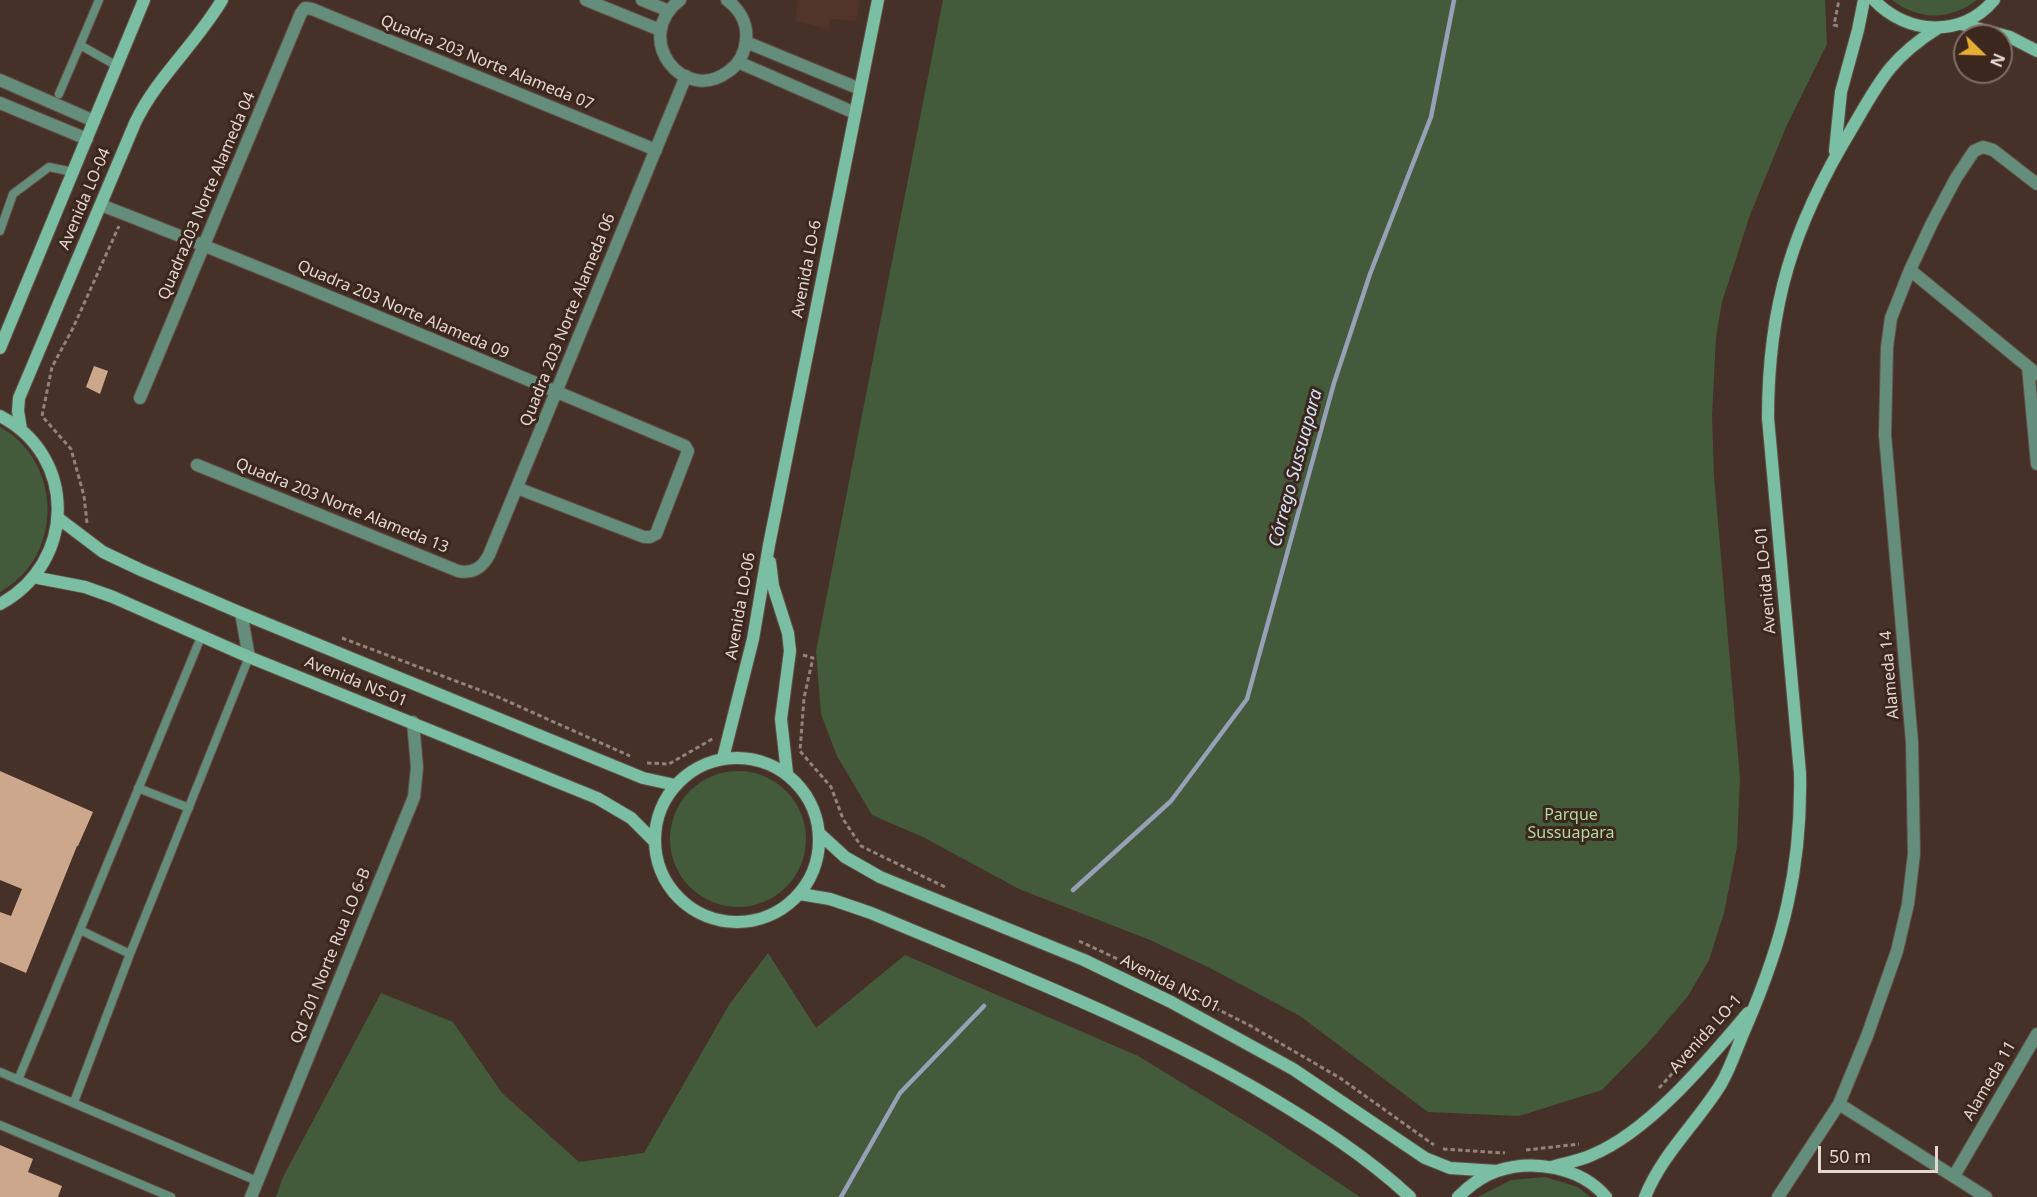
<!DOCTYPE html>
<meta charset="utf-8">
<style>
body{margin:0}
#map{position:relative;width:2037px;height:1197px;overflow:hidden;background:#453127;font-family:"Noto Sans",sans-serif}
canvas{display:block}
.north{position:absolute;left:1953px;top:24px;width:60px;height:60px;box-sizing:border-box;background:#3b271d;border:2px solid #7f6d65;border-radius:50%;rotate:113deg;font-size:16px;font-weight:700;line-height:24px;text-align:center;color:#e4d6d0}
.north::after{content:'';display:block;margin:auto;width:21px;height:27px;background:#e6ac36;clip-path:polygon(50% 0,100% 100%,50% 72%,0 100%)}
.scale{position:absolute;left:1818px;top:1146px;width:120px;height:27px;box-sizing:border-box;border:3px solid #e4d6d0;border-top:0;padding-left:8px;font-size:18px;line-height:21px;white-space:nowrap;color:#e4d6d0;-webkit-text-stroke:4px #3b271d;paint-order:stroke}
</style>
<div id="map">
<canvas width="2037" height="1197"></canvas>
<div class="north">N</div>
<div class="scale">50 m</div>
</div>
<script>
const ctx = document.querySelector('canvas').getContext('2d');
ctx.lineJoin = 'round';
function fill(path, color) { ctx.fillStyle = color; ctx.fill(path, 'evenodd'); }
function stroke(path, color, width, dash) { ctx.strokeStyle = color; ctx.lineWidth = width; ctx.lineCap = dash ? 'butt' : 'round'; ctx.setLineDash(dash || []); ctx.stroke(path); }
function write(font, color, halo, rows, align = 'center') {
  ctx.font = font + ' "Noto Sans",sans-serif'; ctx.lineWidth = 6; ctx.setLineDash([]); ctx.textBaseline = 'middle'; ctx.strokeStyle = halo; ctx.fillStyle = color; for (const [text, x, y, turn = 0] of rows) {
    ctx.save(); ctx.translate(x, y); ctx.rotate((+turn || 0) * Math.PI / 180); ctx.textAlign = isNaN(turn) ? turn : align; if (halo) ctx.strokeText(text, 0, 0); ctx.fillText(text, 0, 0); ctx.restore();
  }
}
fill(new Path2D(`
 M798,0H860L856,21L831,19L828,29L795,21Z`), '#513528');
fill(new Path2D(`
 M943,0H1825L1827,44L1786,127L1750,215L1722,302L1716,337L1712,416L1714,476L1740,778L1737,847L1724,913L1709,960L1688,996L1647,1044L1602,1090L1519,1116L1428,1112L1300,1016L1210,968L1150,940L1019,889L925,838L872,815L837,756L821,714L816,651Z
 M1892,0H1977C1951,20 1919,21 1892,0Z
 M0,427C63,462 64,557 0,592Z
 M670 839a68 68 0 1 1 136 0a68 68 0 1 1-136 0Z
 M768,953L816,1028L905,955L1138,1056L1264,1133L1360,1197H276L283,1177L381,993L453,1022L502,1093L579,1162L644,1153L729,1005Z
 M1545,1177L1578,1187L1590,1197H1478L1511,1180Z`), '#445b3b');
stroke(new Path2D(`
 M1073,890L1171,801L1247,699L1334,383L1370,274L1431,117L1454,0
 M841,1197L900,1093L984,1006`), '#96a0b7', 4.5);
fill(new Path2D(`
 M94,366L108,371L100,394L86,387Z
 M0,771L93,812L78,846H77L26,973L0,962V912L11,916L22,889L0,880Z
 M0,1145L33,1159L28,1172L62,1186L58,1197H0Z`), '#cca78b');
const lane = new Path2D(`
 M99,0L80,45L117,66
 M59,94L80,45
 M0,231L13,194L49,167L73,172
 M138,788L189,808
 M80,930L130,954
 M0,1072L257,1181
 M18,1080L201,637
 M74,1102L130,954L249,657
 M0,1125L171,1197`);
const street = new Path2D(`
 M586,0L660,30
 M642,0L669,11
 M680,0C631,37 683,106 729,71C739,64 745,52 746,40C748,23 739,9 727,0
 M746,42L860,89
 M738,62L855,113
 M0,80L94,121
 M0,103L87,139
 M101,205C297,281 490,364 685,446L688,451L656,534L650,537H644L517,488
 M1910,270L2037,374
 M2028,367L2037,464
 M140,398L301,13L305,8L312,9L656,150
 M197,465L458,571C473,574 482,568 489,555L686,76
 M241,613L249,657
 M1839,1104L1986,1197
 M1954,1176L2037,1034
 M251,1197L414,797L417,767L413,722
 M1778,1197L1839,1104L1867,1036L1897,951L1908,904L1914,854L1912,742L1885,435L1887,347L1891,318L1910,270L1932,223L1956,178L1974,151L1983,147L1993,150L2037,184`);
const secondary = new Path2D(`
 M1874,0C1907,35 1962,38 1994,0
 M1961,24L2010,37L2037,51
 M1835,151L1841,92L1858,30L1864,0
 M0,348L144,0
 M0,416C78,456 76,563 0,604
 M21,429L18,411L19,398L135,123C157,77 196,44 222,0
 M58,518L103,552L141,570L241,613L643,778L675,785
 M770,562L773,586L788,633L790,651L781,719L787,773
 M33,577L85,587L113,597L249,657L597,798L631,818L654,841
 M655 840a82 82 0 1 1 164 0a82 82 0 1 1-164 0Z
 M723,758L753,639L769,545L878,0
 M821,835L845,857L880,877L1084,960L1171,1002L1293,1069L1425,1158L1450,1168L1496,1171
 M800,894L830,899L871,913C1006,970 1144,1022 1270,1097C1320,1127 1367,1157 1410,1197
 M1552,1167C1565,1163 1579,1161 1592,1155C1650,1131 1708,1060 1748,1013
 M1458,1197C1469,1186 1482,1176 1497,1171C1533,1159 1581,1167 1606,1197
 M1645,1197C1662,1154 1697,1123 1721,1084C1731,1067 1737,1047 1745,1029C1783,942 1802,868 1800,773L1768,418C1768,305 1793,226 1851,130C1879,82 1890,58 1938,28`);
stroke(lane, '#624f45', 10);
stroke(street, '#624f45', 14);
stroke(secondary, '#624f45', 14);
stroke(new Path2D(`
 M1838,26L1834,25L1839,0
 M87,523L84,496L71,449L42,416L52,367L73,328L119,226
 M342,638L498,697L630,756
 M803,655L813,658L804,698L800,751L831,787L843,819L861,846L945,887
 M647,763L669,764L714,738
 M1079,941L1120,960
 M1195,998L1249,1025L1340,1078L1434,1145
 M1659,1088L1679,1066L1681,1068
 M1443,1149L1505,1153
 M1526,1150L1579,1144`), '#938279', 3, [4.5, 3]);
stroke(lane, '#648d7c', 8);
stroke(street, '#648d7c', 12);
stroke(secondary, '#7abfa3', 12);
write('16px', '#e4d6d0', '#3b271d', [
 ["Quadra 203 Norte Alameda 07",487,63,22],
 ["Quadra203 Norte Alameda 04",207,196,-67],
 ["Avenida LO-04",85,199,-67],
 ["Avenida LO-6",807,269,-79],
 ["Quadra 203 Norte Alameda 09",403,310,23],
 ["Quadra 203 Norte Alameda 06",568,320,-68],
 ["Quadra 203 Norte Alameda 13",342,506,22],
 ["Avenida LO-01",1766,580,-95],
 ["Avenida LO-06",741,606,-80],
 ["Alameda 14",1890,675,-95],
 ["Avenida NS-01",356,682,22],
 ["Qd 201 Norte Rua LO 6-B",331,956,-68],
 ["Avenida NS-01",1170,984,27],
 ["Avenida LO-1",1706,1034,-48],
 ["Alameda 11",1990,1081,-60]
]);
write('16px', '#b2dba2', '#3b271d', [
 ["Parque",1571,815],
 ["Sussuapara",1571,833]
]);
write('italic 18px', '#d5e3fa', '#3b271d', [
 ["Córrego Sussuapara",1296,468,-75]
]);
</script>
